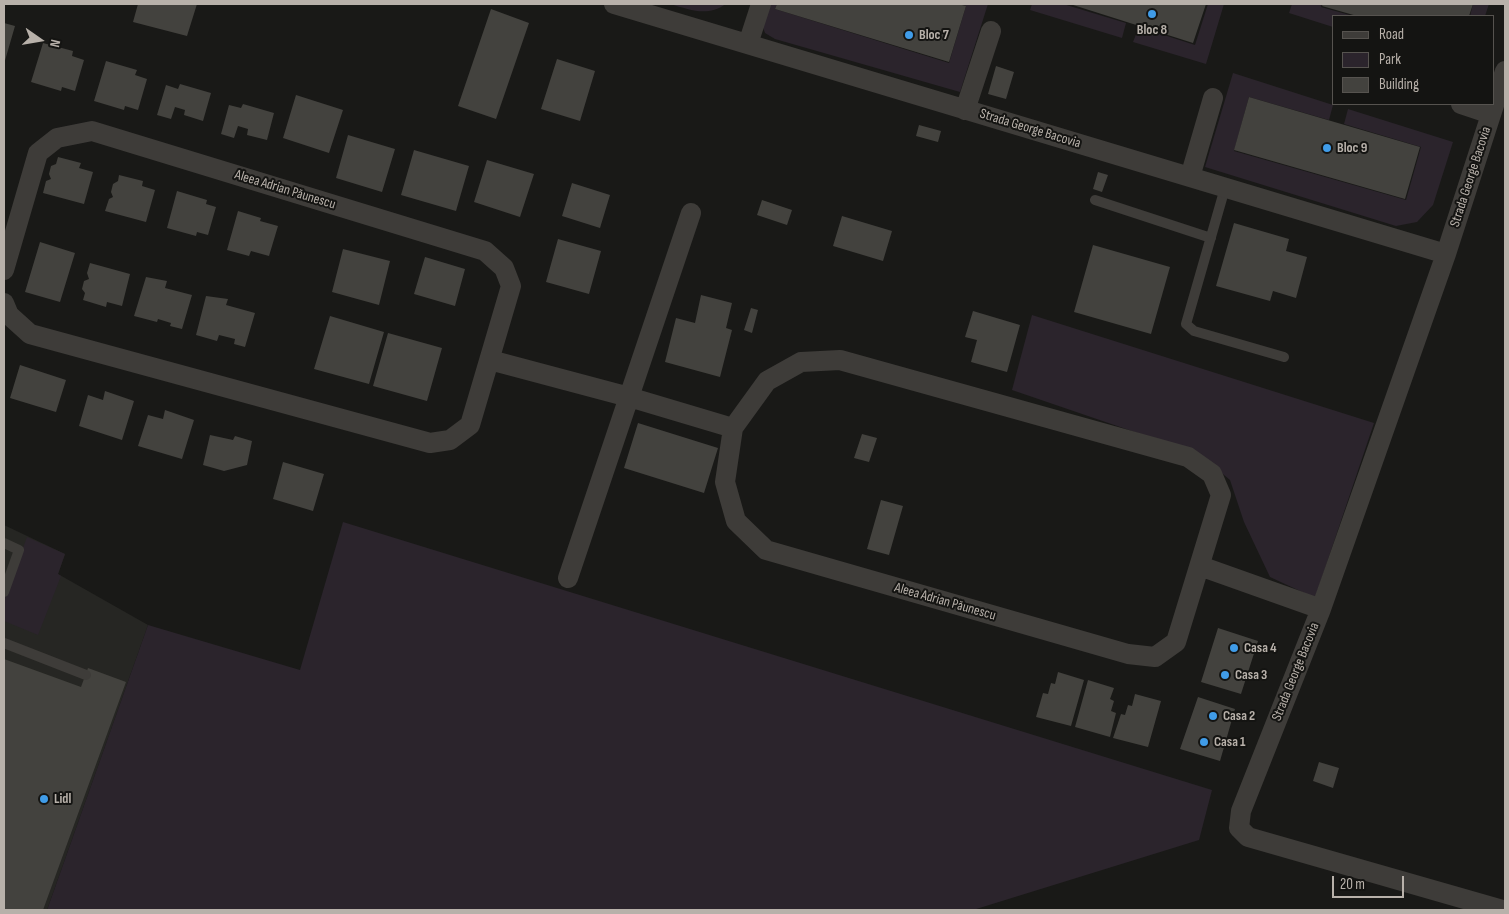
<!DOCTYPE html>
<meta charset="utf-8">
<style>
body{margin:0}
#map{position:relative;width:1509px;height:914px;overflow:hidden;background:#191917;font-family:"Sofia Sans Condensed",sans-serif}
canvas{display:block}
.frame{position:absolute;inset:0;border:5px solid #b8b1aa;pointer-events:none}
.legend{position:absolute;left:1332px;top:15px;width:162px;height:90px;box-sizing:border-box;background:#141412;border:1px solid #56534f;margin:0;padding:6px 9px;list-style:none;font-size:15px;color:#b8b1aa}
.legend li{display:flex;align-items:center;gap:10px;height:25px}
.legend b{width:25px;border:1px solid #56534f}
.north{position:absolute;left:15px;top:15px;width:50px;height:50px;-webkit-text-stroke:4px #141412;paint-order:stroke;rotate:103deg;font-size:14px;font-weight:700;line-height:20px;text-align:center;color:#b8b1aa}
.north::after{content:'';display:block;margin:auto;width:18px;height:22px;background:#b8b1aa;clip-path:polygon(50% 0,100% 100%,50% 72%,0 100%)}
.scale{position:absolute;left:1332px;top:876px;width:72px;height:22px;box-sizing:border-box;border:2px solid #b8b1aa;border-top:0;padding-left:6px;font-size:15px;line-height:18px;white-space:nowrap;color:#b8b1aa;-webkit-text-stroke:4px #141412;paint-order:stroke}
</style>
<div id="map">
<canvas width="1509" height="914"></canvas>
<div class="frame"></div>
<ul class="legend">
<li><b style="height:6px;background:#3e3c39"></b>Road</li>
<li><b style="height:14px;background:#2b242c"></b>Park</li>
<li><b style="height:14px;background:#43423e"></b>Building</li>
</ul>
<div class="north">N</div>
<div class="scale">20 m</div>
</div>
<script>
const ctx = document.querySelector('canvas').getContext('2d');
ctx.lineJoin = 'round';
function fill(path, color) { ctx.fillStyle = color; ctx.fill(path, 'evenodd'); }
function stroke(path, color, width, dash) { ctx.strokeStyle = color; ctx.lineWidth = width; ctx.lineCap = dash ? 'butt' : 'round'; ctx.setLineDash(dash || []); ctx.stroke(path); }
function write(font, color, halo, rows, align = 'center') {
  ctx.font = font + ' "Sofia Sans Condensed",sans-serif'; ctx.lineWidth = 4; ctx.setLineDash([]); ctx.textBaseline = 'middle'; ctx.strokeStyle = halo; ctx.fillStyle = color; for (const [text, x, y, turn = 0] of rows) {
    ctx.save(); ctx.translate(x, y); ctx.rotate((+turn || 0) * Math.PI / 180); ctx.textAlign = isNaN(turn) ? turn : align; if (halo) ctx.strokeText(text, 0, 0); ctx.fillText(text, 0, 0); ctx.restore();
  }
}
fill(new Path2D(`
 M4,525L65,554L58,574L148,625L47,910H4Z`), '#262623');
fill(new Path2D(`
 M670,4H726C707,17 691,10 670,4Z
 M765,4H777L775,9L949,63L966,6L960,4H988L960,92L775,39L765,33L760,19Z
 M1032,4H1063L1126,23L1122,38L1030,10Z
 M1208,4H1224L1206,64L1133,42L1139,27L1195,45Z
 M1292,4H1322L1321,7L1353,16H1333V27L1289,13Z
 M1473,4H1489L1485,16H1470Z
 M1233,73L1333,105L1329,120L1249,97L1234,151L1406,200L1421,147L1344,124L1348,109L1453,142L1433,205L1417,222L1396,226L1205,167Z
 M1032,315L1374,423L1315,598L1270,577L1244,522L1230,480L1199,454L1012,390Z
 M343,522L1212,790L1199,840L973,910H47L148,625L300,670Z
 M27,537L65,554L58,574L61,576L38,635L4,621V600Z`), '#2b242c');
fill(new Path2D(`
 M138,4H197L187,36L133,22Z
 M777,4H958L966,6L949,62L775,9Z
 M1070,4H1206L1193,43Z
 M1323,4H1473L1469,16H1357L1322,6Z
 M491,9L529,23L496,119L458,106Z
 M4,23L15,26L4,64Z
 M43,43L73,51L72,56L84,60L75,91L62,87L61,91L31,82Z
 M557,59L595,71L580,121L541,109Z
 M106,61L137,70L135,75L147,79L138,110L125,106L124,110L94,101Z
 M996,66L1014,72L1006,99L988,94Z
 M180,84L211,93L203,121L184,115L185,110L175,107L171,119L157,115L166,85L178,89Z
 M296,95L343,110L329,153L283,138Z
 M1249,97L1420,147L1405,199L1234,150Z
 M243,104L274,113L267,140L247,135L248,129L238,126L234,138L221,134L229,105L241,108Z
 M919,125L941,131L938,142L916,136Z
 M348,135L395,149L382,192L336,178Z
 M414,150L469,166L456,211L401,195Z
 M58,157L81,163L79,168L93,172L84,204L43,193L46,181L51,179L49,174L51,166L56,164Z
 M487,160L534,174L520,217L474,202Z
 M1098,172L1108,175L1102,192L1093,189Z
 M119,175L143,181L142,186L155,190L146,222L105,211L109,199L113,197L111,192L113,184L118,181Z
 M572,183L610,195L600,228L562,216Z
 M177,191L207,200L206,204L216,207L208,235L197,232L196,236L167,228Z
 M762,200L792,210L787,225L757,215Z
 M238,211L261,218L260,221L278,226L269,256L251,251L249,256L227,250Z
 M842,216L892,231L883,261L833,246Z
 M1234,223L1289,239L1286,251L1307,257L1296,298L1273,291L1270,301L1216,286Z
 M558,239L601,251L589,294L546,282Z
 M40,242L75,253L60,302L25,292Z
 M1093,245L1170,267L1151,334L1074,312Z
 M343,249L390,261L379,305L332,292Z
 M425,257L465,269L455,306L414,294Z
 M90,263L130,274L122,306L107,302L106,307L83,300L85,293L82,289L84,281L89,279L87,273Z
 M146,277L167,281L165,288L192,295L182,329L170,326L171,323L158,319L157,322L134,316Z
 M701,295L732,303L726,328L732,330L720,377L665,362L676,318L695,323Z
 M206,296L228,299L226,305L255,313L245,347L234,344L235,339L219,335L217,341L196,335Z
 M751,308L758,310L752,333L744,330Z
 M973,311L1020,325L1007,372L971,362L977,340L965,337Z
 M330,316L384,332L369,384L314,369Z
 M388,333L442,348L427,401L373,386Z
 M20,365L66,380L56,412L10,398Z
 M105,391L134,401L122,440L79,426L88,395L103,400Z
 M165,410L194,420L182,459L138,446L148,415L163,419Z
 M638,423L718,448L704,493L624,468Z
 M862,434L877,438L869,462L854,458Z
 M210,435L233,440L235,436L252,441L247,465L224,471L203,465Z
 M283,462L324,474L313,511L273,499Z
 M881,500L903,506L889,555L867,549Z
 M1218,628L1258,641L1241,694L1201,682Z
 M4,659L81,687L88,668L126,682L43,910H4Z
 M1058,672L1084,680L1071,726L1036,717L1043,693L1048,694L1051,683L1055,684Z
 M1088,680L1114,688L1110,699L1114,701L1111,711L1116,713L1110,737L1075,727Z
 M1135,694L1161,701L1148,747L1113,738L1121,714L1125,715L1128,705L1132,706Z
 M1198,697L1235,709L1220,761L1180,749Z
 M1319,762L1339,768L1333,788L1313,781Z`), '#43423e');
stroke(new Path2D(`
 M1225,188L1186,324L1194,331L1284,357
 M1095,200L1211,238
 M4,543L19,550L4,592
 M4,643L86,675`), '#3e3c39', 10);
stroke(new Path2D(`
 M614,4L1446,254
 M748,44L761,4
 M1461,104L1491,114
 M965,110L991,31
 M1190,177L1213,98
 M4,270L38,153L57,138L92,131L485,251L504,268L511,286L470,425L450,440L430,443L30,334L9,315L4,303
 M490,360L629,397L733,428L725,482L736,521L766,550L1128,654L1155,657L1176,642L1221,495L1212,474L1188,457L840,360L801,362L767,381L733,428
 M1200,566L1321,609
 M568,578L691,213
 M1503,910L1248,837L1239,828L1241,811L1321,609L1446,254L1505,71`), '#3e3c39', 20);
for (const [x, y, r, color] of [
 [1152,14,5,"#409ce8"],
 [909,35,5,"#409ce8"],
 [1327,148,5,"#409ce8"],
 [1234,648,5,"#409ce8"],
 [1225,675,5,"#409ce8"],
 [1213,716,5,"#409ce8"],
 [1204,742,5,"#409ce8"],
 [44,799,5,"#409ce8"]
]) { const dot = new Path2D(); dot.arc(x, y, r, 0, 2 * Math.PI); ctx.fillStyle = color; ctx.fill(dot); stroke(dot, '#141412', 2); }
write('bold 14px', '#b8b1aa', '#141412', [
 ["Bloc 8",1152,30,"center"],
 ["Bloc 7",919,35],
 ["Bloc 9",1337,148],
 ["Casa 4",1244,648],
 ["Casa 3",1235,675],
 ["Casa 2",1223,716],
 ["Casa 1",1214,742],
 ["Lidl",54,799]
], 'left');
write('14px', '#b8b1aa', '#141412', [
 ["Strada George Bacovia",1030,129,17],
 ["Strada George Bacovia",1471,177,-72],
 ["Aleea Adrian Păunescu",285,190,17],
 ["Aleea Adrian Păunescu",945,602,16],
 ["Strada George Bacovia",1296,672,-68]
]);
</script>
